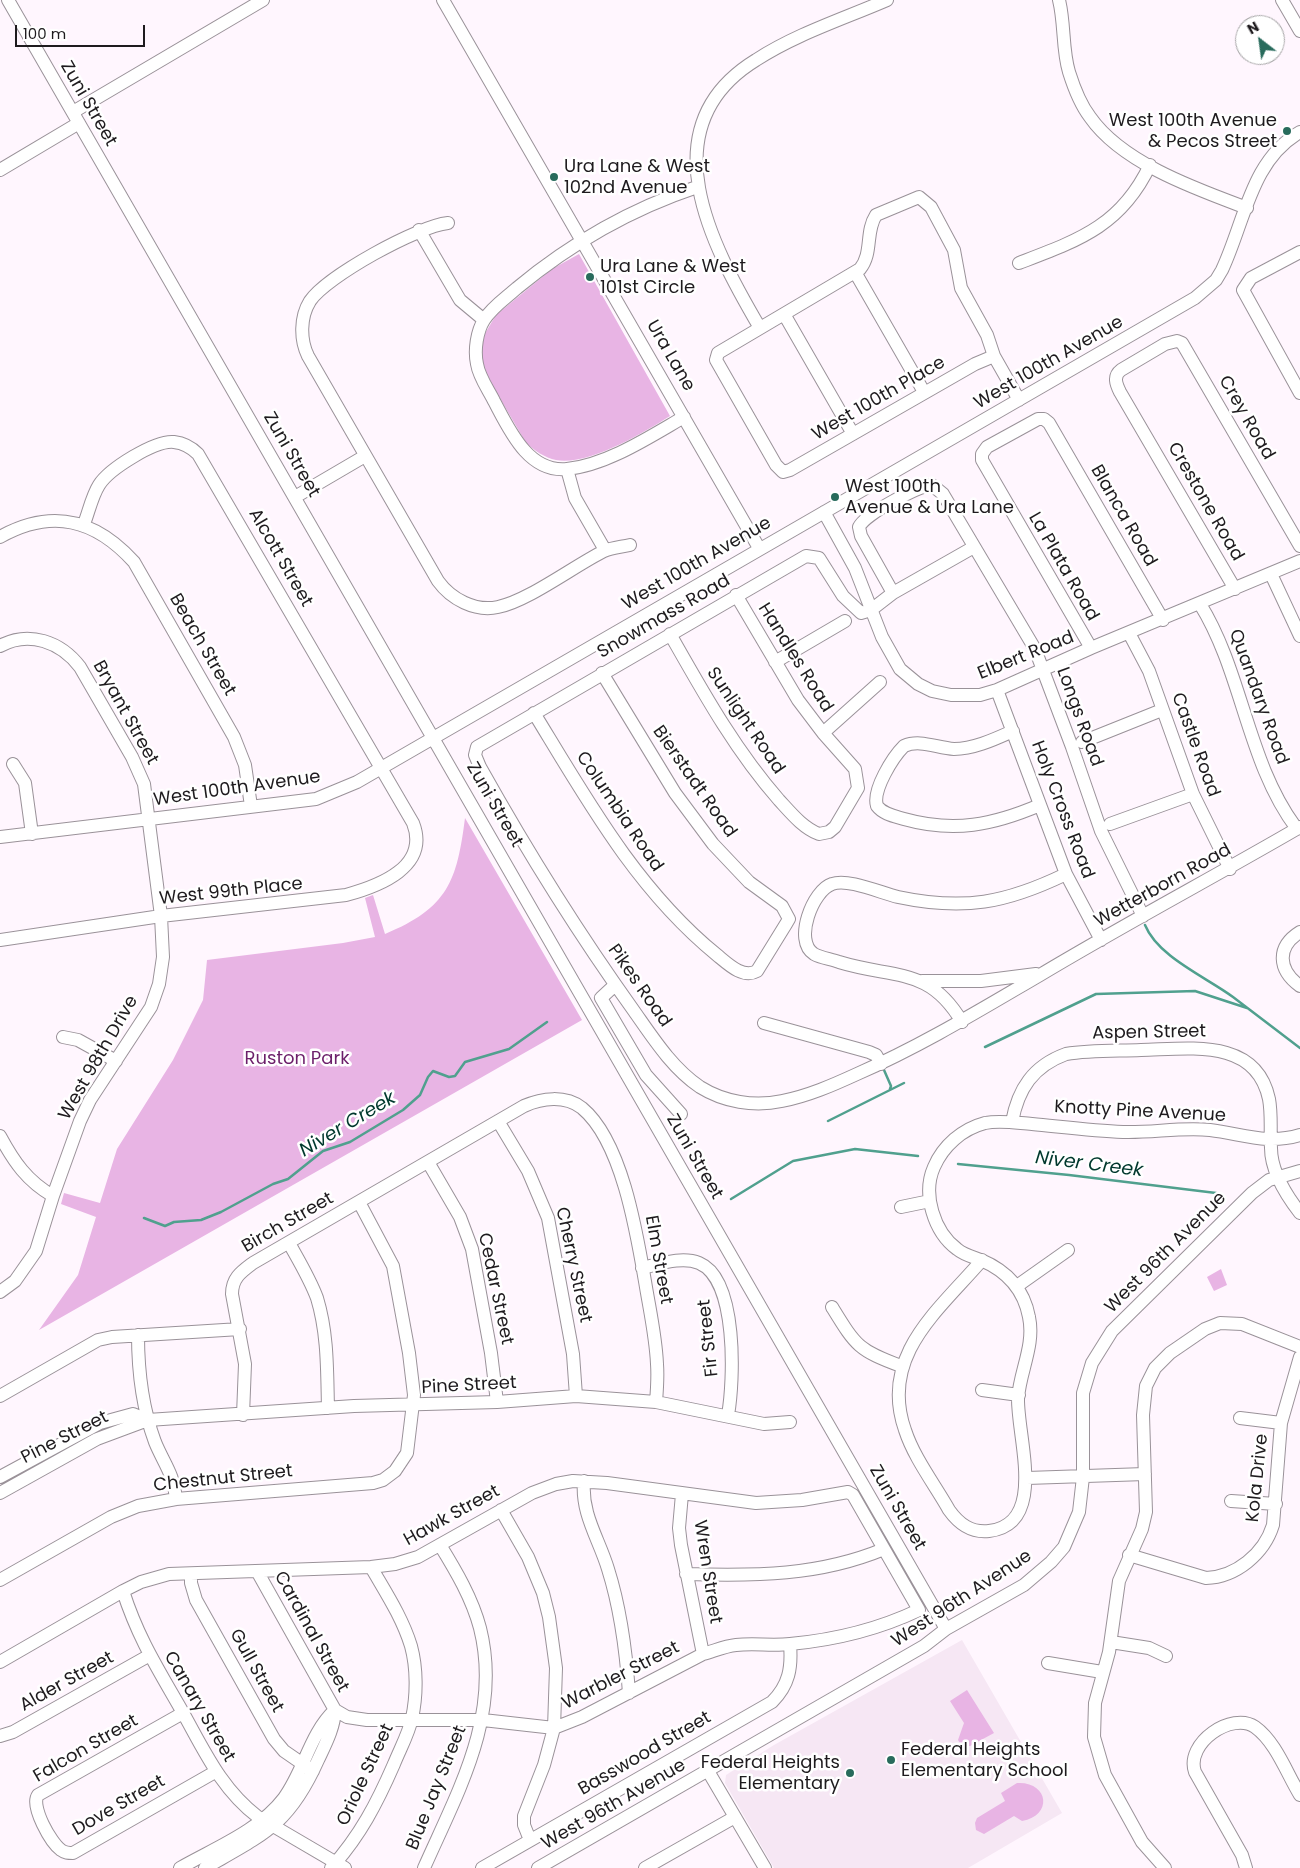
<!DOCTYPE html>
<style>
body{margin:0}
#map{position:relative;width:1300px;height:1868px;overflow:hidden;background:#fff6fe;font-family:Poppins,sans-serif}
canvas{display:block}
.north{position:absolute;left:1235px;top:15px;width:50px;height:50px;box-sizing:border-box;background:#fff;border:1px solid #a5a4a5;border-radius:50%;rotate:330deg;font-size:14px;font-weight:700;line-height:20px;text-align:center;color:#1e1b1e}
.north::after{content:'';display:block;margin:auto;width:18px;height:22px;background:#286b5c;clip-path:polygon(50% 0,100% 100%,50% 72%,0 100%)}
.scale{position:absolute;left:15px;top:25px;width:130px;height:22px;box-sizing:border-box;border:2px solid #1e1b1e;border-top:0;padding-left:6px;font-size:15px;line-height:18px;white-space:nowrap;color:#1e1b1e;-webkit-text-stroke:4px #fff;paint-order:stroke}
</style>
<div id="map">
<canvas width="1300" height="1868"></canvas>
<div class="north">N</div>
<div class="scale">100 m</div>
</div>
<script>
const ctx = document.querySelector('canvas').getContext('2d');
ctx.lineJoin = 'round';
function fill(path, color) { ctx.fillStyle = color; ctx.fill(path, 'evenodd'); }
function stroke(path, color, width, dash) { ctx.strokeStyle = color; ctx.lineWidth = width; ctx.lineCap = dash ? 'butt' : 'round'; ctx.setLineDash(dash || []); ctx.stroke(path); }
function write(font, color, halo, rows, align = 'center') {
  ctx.font = font + ' Poppins,sans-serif'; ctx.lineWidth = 5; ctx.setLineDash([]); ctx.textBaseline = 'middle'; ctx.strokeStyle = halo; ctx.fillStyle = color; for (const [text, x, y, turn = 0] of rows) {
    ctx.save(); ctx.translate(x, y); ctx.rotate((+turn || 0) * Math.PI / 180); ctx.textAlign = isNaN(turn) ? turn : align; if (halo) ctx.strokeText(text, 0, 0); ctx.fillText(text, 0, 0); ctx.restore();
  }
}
fill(new Path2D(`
 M962,1640L1062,1813L968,1868H774L725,1783L726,1775L774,1745Z`), '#f6e7f4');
fill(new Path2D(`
 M579,254L670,416C643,433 588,466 556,460C545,458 534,450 526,443L484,371L481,347L484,335L496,315L552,269Z
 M465,818L582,1020L39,1330L78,1275L96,1217L61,1204L64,1193L100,1203L117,1149L173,1060L203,1000L207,960L343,943L375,937L365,898L373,895L385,934C448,908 457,881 465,818Z
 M1221,1269L1227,1285L1214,1291L1207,1277Z
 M967,1690L994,1733L970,1746H962L958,1740L964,1723L950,1701Z
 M1017,1783C1048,1781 1054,1815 1022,1821L1014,1816L984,1834L976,1830L975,1823L977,1818L1005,1801L1001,1793Z`), '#e8b4e4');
stroke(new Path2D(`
 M1145,925C1158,957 1206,977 1233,997C1255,1014 1278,1031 1300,1048
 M985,1047L1096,994L1195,991L1247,1008
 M884,1070L891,1086L890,1089
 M828,1121L904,1083
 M958,1164L1069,1175L1216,1193
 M731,1199L793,1161L855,1149L918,1156
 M144,1218L165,1226L174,1222L201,1220L221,1212L273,1184L288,1179L323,1151L350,1142L403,1110L420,1095L428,1077L433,1071L449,1077L455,1076L465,1062L509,1049L547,1022`), '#50a08e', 2.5);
const minor = new Path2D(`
 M8,0L946,1629
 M443,0L759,548
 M1059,0C1065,24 1062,49 1069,72C1074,88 1080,104 1090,117C1122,163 1196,189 1247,208
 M1282,0L1300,31
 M73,112L263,0
 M0,170L79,123
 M448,223C418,226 327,276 310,301C300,317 300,340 308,356L438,581C451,599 475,612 498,607C528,601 574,566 604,551C611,548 621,547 630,545
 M419,230L460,300L484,320
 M1300,252L1251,278L1243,290L1300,393
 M1019,263C1079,240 1121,226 1150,165
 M855,272L924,392
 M784,314L853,434
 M760,328C712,246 647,127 756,60C796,34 843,19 887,0
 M994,356L975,364L790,470L783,472L776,465L716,360L718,353L860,269C873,253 865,232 876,215L919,197L931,207L954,250L961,288L987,335L994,356L1019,400
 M684,417C651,436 607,465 567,469C528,473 509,429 494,401C488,389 479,377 477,364C474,350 477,331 484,320C492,307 506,298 517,288C570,244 631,209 697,187
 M567,469L575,498L605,550
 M295,497L365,456
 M824,512L855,568L882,637L900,669L918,684L932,691L951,695H980L997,690L1091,648L1300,561
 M0,537C52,508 95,519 134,562L234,737L245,765L251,806
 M974,547L893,593L871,610L861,613L843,596L819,558L806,556L477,747L475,755L480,767C527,851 578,933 634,1011C653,1038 672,1068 700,1087C724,1102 754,1107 782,1101C808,1096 833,1085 857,1074C921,1046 980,1010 1040,975C1125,924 1214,877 1300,827
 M1271,574L1300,636
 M1235,589L1120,392C1116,384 1113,376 1121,370L1165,344L1177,341L1182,343L1300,546
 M893,593L861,536L859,527C865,514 918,486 932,485L943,494L1035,649L1072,747L1101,831L1143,916
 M1200,604C1243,673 1247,763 1297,829
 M1129,633L1149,671L1193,794L1230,869
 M670,634C703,692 735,750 779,800C791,813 803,828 819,834L829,832L835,827L858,788L855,769L823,733L798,700L736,595
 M0,646C29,630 61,642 80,667L132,757L144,784L161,916L163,957L159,984L151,1007L90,1100L80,1121L53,1196L36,1251L15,1281L0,1292
 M1091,648L982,460V454L987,447L1038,419H1044L1049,423L1163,620
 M775,662L845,621
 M997,690L1066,874L1101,940
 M534,713C587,800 637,890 717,955C728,964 743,979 757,971L786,924L789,919L782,906L749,882L713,844L675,793L602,673
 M1013,731C995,739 974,749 954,749C937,748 920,739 904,746C893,757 872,790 877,806C883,814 894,816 904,819C954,833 993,825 1040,805
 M823,733L880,682
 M1082,742L1162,710
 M13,764L25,783L32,834
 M1110,824L1193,794
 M0,837L316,799L357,782L1195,298L1216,280L1222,270C1245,221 1251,160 1300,132
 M1300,932C1276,947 1278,970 1300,986
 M0,940L161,916L346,895C379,886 430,867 413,823L198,454C192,448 183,443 174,442C155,440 109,469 99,485C92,496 89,511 84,524
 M922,981H981L1036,974
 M615,985L601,998L646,1075L681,1114
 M962,1022C929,966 894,979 839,962C831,959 821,958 814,954C793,941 813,890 832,884C848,878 881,893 898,897C964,911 1006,903 1066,874
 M764,1023L869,1052L876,1055L881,1064
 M63,1037L78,1040L116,1061
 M498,1121L528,1171L548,1218L573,1354L576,1396
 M1012,1122C1018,1089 1033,1066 1066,1054C1090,1050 1116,1051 1141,1050C1188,1049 1256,1037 1269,1099C1272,1115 1270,1132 1271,1148C1271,1172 1286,1195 1300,1213
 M0,1136C14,1162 27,1181 53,1196
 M428,1162L460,1217L472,1249L491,1353L497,1402
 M901,1207L930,1201
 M289,1243C299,1261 310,1279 317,1298C328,1334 327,1371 328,1408
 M982,1260C938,1311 879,1356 905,1430C914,1458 935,1485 949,1510C959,1524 971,1533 989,1531C1048,1524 1017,1437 1018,1398C1020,1371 1035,1345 1029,1317C1024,1290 1007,1271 981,1260C973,1257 964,1255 957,1249C934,1232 922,1194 934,1167C943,1146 962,1129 985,1123C1000,1120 1017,1123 1032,1124C1063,1127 1093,1131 1123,1132C1152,1133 1181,1127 1210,1130C1243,1134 1267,1145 1300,1135
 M642,1268C660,1264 682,1256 699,1263C738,1279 734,1381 728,1415
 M1017,1286L1068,1250
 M832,1307C856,1346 858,1350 901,1366
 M138,1335C138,1372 142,1407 155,1442C164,1464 174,1474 176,1499
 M982,1390L1019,1395
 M0,1396L98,1340L112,1337L240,1329
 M243,1415L245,1364L232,1294C232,1278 241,1272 253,1263L524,1106C542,1098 565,1095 582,1108C624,1143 638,1241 647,1293C651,1316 656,1340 657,1364C658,1377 657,1390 656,1402
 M1240,1418L1281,1423
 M0,1477L100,1423L133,1414L148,1420
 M1027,1478L1145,1474
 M584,1481C581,1514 599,1539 608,1569C621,1610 626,1650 629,1693
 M0,1493L97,1439L148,1420L354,1406L497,1402L576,1396L656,1402L764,1424L790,1422
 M682,1494L679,1528L681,1545L703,1654
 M1231,1501L1276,1504
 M501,1510L528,1557L543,1593L549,1617L556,1668L554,1728L544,1765L524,1816V1825L530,1840
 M1129,1555L1206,1578C1236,1577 1264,1554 1273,1525L1281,1423L1300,1357
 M191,1574V1583L196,1600L274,1739L284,1751L313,1771
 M686,1574C755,1576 819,1576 884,1549
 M0,1580L111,1517L138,1506L176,1499L373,1483L383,1480L395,1471L407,1453L414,1395L409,1353L393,1266L359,1202
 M123,1591C138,1638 158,1669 182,1711C204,1750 221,1789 258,1817L345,1868
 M1111,1642L1149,1648L1166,1656
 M0,1662L123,1591L141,1582L169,1574L371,1567L395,1564L418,1557L532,1493L556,1484L573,1481L607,1483L756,1503L802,1500L848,1492L853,1495L919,1610C879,1629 834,1640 790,1644C772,1646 754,1643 736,1645C725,1646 714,1651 703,1654L582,1717L554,1728L483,1720H367L347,1717L335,1710L257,1571
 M1048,1663L1102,1672
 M183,1713L38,1795C30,1806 51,1843 61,1850C65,1853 68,1853 73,1853L215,1772
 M0,1736L13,1732L150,1655
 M708,1771L765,1868
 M180,1868C215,1848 259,1831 284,1798C304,1771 310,1733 335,1710
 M205,1868C264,1834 289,1825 318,1760C326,1743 334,1728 335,1710
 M331,1868C360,1836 377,1803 394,1764C400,1749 409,1733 412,1718C417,1695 417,1668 411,1646C402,1617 386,1593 371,1567
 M424,1868C458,1791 502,1715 480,1628C472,1598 456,1571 440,1545
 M482,1868L772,1702C789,1685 792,1668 790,1644
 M538,1868L924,1646L946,1629L1024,1585L1051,1562L1064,1547L1079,1512L1083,1477V1393L1092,1363L1112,1331L1252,1193L1269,1180L1300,1171
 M645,1868L735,1817
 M1165,1868L1142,1842L1105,1775L1094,1737L1095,1703L1109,1652L1119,1581L1142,1529L1146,1512L1143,1415L1146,1386L1155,1368L1170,1353L1205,1329L1220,1323L1242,1324L1300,1347
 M1246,1868L1242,1855L1195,1772C1185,1743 1232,1711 1255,1727C1276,1742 1287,1774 1300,1795`);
stroke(minor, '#9a9299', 14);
stroke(minor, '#fff', 12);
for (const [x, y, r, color] of [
 [1287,131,5,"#286b5c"],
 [554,177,5,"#286b5c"],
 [590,277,5,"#286b5c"],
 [835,497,5,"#286b5c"],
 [891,1760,5,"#286b5c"],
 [850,1773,5,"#286b5c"]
]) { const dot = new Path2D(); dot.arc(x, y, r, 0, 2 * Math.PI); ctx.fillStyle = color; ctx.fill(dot); stroke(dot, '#fff', 2); }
write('18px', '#1e1b1e', '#fff', [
 ["Zuni Street",88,104,60],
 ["Ura Lane",670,356,60],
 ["West 100th Avenue",1049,363,-30],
 ["West 100th Place",879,399,-30],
 ["Crey Road",1246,418,60],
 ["Zuni Street",291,455,60],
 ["Crestone Road",1205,502,60],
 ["Blanca Road",1123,516,60],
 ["Alcott Street",280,558,60],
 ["West 100th Avenue",697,564,-30],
 ["La Plata Road",1063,567,60],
 ["Snowmass Road",664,617,-30],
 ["Beach Street",202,645,60],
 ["Elbert Road",1026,656,-22],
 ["Handles Road",795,658,58],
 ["Quandary Road",1258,697,70],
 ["Bryant Street",125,713,61],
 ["Longs Road",1079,717,70],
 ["Sunlight Road",745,721,56],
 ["Castle Road",1195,745,70],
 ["Bierstadt Road",694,782,55],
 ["West 100th Avenue",237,789,-8],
 ["Zuni Street",494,805,60],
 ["Holy Cross Road",1062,810,69],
 ["Columbia Road",619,812,56],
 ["Wetterborn Road",1163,886,-29],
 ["West 99th Place",231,892,-6],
 ["Pikes Road",639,986,55],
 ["Aspen Street",1149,1033,-1],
 ["West 98th Drive",99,1058,-60],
 ["Knotty Pine Avenue",1140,1112,3],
 ["Zuni Street",694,1157,60],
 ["Birch Street",288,1223,-30],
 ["West 96th Avenue",1166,1253,-45],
 ["Elm Street",658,1260,80],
 ["Cherry Street",573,1265,78],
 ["Cedar Street",495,1289,78],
 ["Fir Street",709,1338,-96],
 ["Pine Street",469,1386,-3],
 ["Pine Street",65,1438,-27],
 ["Kola Drive",1258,1478,-84],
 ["Chestnut Street",223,1479,-6],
 ["Zuni Street",897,1508,60],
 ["Hawk Street",452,1516,-29],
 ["Wren Street",707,1572,81],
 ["West 96th Avenue",962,1599,-33],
 ["Cardinal Street",311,1632,61],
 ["Gull Street",256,1671,61],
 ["Warbler Street",621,1676,-27],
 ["Alder Street",67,1682,-29],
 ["Canary Street",199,1707,60],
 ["Falcon Street",86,1749,-30],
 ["Basswood Street",645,1754,-30],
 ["Oriole Street",366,1775,-65],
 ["Blue Jay Street",437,1788,-68],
 ["West 96th Avenue",614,1805,-30],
 ["Dove Street",119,1806,-30]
]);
write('18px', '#1e1b1e', '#fff', [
 ["West 100th Avenue",1277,121,"right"],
 ["& Pecos Street",1277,142,"right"],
 ["Ura Lane & West",564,167],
 ["102nd Avenue",564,188],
 ["Ura Lane & West",600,267],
 ["101st Circle",600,288],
 ["West 100th",845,487],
 ["Avenue & Ura Lane",845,508],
 ["Federal Heights",901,1750],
 ["Elementary School",901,1771],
 ["Federal Heights",840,1763,"right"],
 ["Elementary",840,1784,"right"]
], 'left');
write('18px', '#6c1f6a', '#fff', [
 ["Ruston Park",297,1059]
]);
write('italic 19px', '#00382d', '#fff', [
 ["Niver Creek",348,1125,-31],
 ["Niver Creek",1089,1165,7]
]);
</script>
